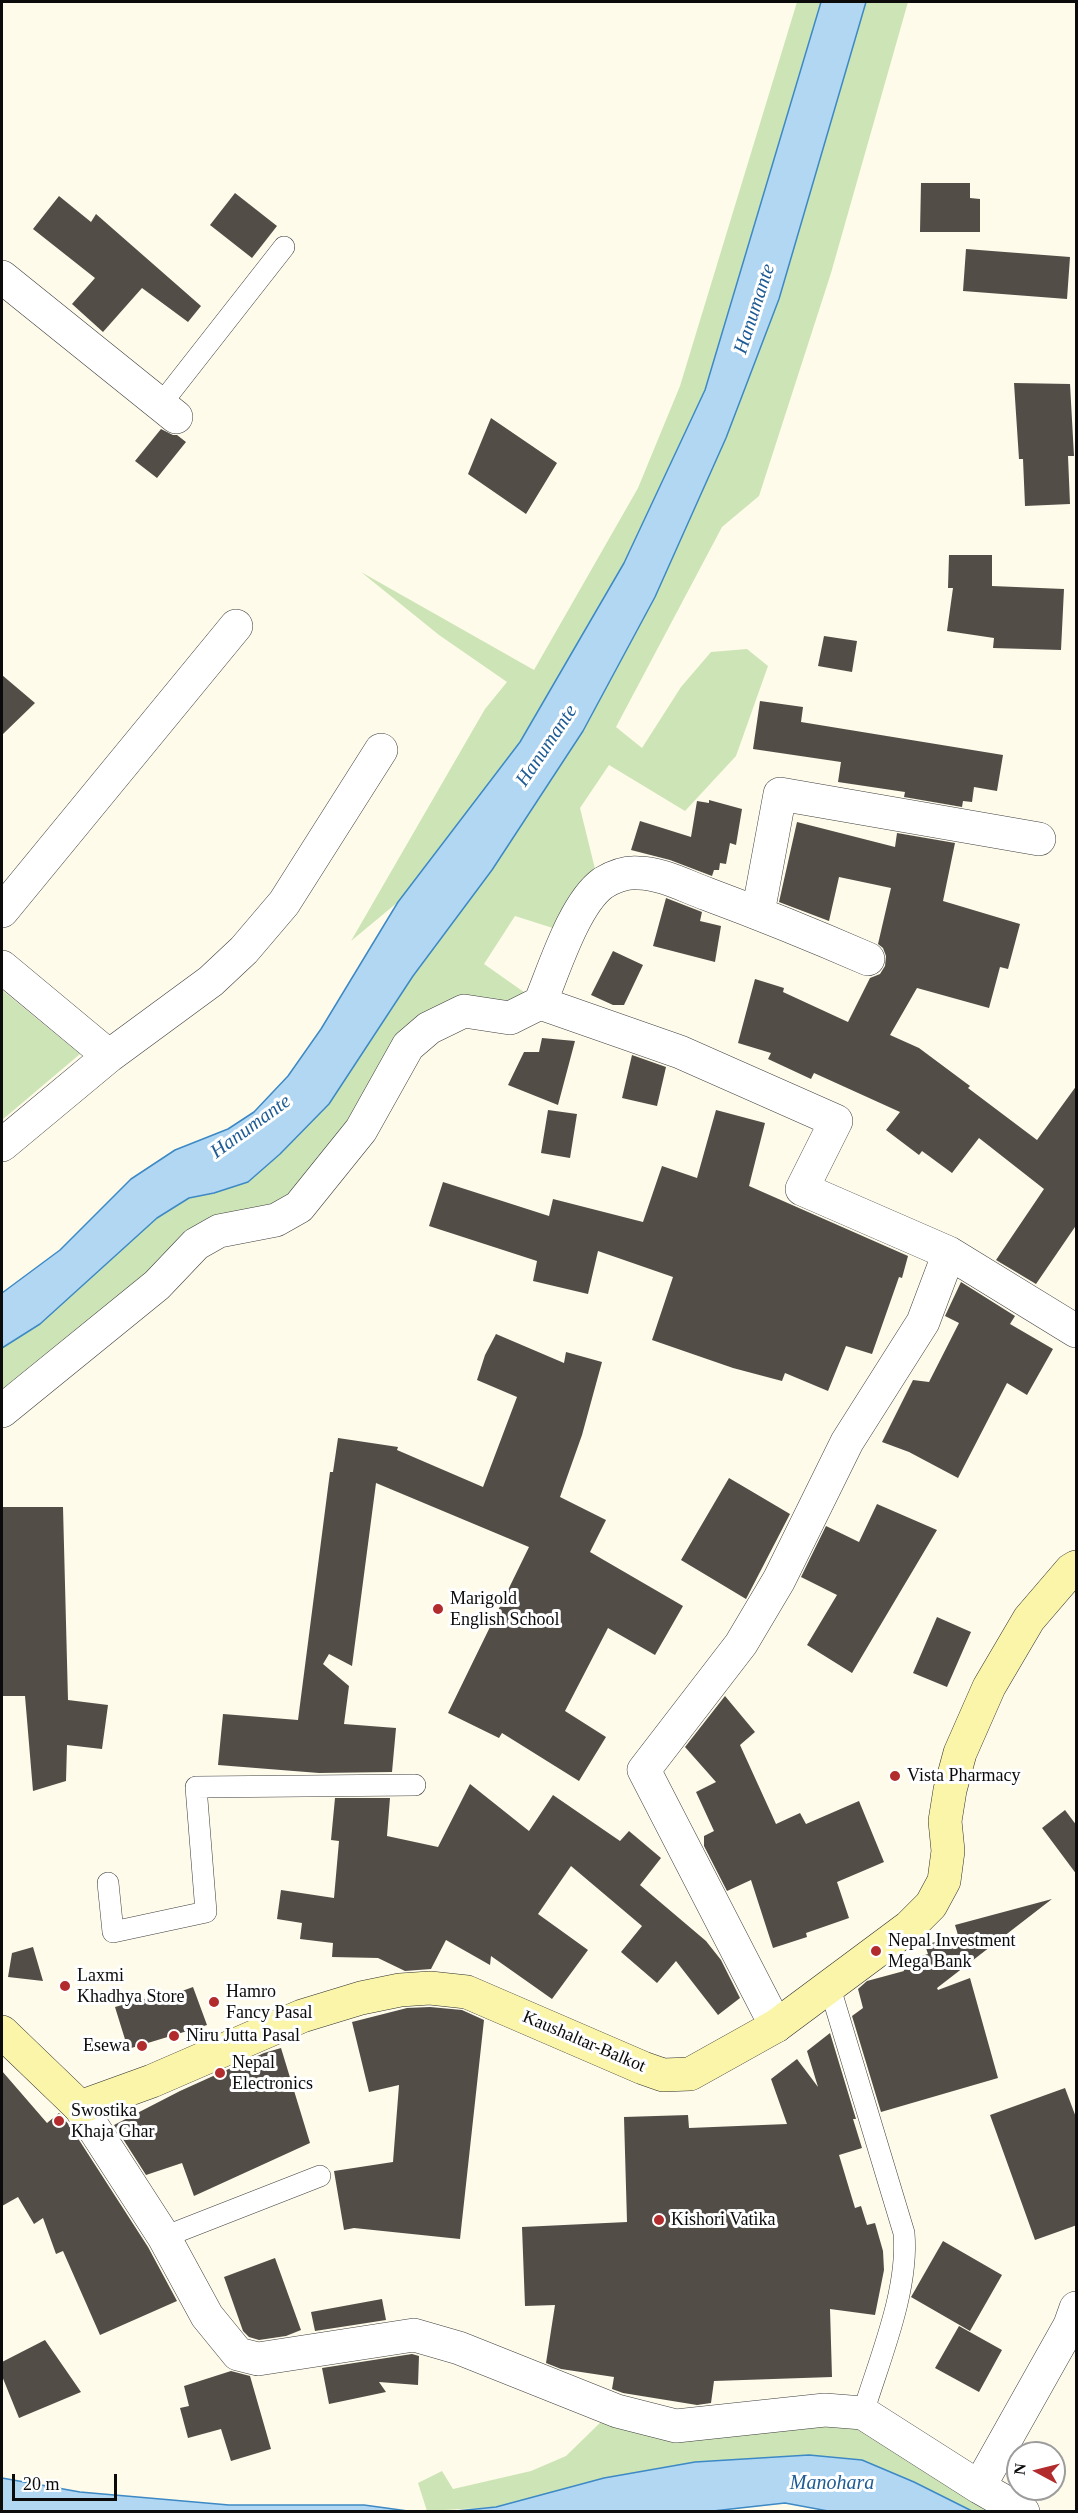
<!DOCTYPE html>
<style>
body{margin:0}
#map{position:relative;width:1078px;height:2513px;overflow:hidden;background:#fefbea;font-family:Georgia,serif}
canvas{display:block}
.frame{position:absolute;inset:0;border:3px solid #0b0b0b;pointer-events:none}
.north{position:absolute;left:1006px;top:2441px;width:60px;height:60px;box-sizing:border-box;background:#fff;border:2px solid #9d9d9d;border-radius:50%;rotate:277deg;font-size:16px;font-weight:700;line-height:24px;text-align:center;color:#0b0b0b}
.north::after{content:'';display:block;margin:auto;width:21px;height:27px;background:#b22c2d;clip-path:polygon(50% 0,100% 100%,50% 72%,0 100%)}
.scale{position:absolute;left:12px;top:2474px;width:105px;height:27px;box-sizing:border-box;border:3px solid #0b0b0b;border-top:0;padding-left:8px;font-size:18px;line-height:21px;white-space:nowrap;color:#0b0b0b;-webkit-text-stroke:4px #fff;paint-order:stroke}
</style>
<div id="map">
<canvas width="1078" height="2513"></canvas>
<div class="frame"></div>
<div class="north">N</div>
<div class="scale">20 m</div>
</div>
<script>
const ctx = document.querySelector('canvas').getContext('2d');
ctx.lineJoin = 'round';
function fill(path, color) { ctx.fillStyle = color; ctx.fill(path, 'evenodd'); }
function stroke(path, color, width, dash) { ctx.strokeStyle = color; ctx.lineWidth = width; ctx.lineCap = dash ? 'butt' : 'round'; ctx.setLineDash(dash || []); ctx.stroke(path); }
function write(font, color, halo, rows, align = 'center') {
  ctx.font = font + ' Georgia,serif'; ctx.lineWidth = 6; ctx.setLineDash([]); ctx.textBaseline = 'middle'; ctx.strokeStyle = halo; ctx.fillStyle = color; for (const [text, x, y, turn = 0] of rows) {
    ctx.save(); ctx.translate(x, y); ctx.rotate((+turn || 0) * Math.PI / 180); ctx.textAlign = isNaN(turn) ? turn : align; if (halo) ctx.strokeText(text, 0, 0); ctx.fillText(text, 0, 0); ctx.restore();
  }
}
fill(new Path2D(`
 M797,2H821L705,390L624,563L520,742L398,902L351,941L485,709L507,682L439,635L361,572L534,670L638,488L680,386Z
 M866,2H908L831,273L759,496L722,527L616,727L642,748L681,687L711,652L747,649L768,666L736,756L685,811L609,765L580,808L597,877L559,930L515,916L484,964L531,997L522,1006L463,999L301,1191L264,1213L2,1401V1348L40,1324L157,1218L189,1198L214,1193L248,1182L280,1154L329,1104L413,976L492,870L583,731L655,597L726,438L779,299Z
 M2,990L80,1054L2,1120Z
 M607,2416L856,2427L1002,2511H972L914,2482L809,2455L695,2462L604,2478L496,2507L427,2511L418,2483L442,2471L453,2489L531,2471L566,2456Z`), '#cde5b6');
const water = new Path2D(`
 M821,2H866L779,299L726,438L655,597L583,731L492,870L413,976L329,1104L280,1154L248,1182L214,1193L189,1198L157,1218L40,1324L2,1348V1293L60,1250L131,1179L175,1150L228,1129L254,1112L288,1076L321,1029L398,902L520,742L624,563L705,390Z
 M809,2455L862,2460L914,2482L972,2511H828L785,2503L704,2512L456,2511L496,2507L604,2478L695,2462Z
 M2,2478L80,2492L229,2505H364L408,2511H2Z`);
fill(water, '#b2d7f2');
stroke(water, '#3d89c5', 1.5);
fill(new Path2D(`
 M921,183H970V198L980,199V232H920Z
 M235,193L277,226L252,258L210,225Z
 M59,196L91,222L96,214L201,306L188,322L142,288L103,332L72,304L95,278L33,229Z
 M966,249L1070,257L1067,299L963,291Z
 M1014,383L1070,384L1074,456H1068L1070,504L1025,506L1023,459H1019Z
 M491,418L557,463L526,514L468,474Z
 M161,429L173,435H177L186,442L157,478L135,461Z
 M949,555H992V586L1064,589L1061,650L993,648L994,638L947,631L953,588H948Z
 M824,636L857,641L852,672L818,666Z
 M2,675L35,703L2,735Z
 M760,701L803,707L801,722L1003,755L997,791L974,787L972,802L963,801L962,807L904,797L905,792L838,782L841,762L753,749Z
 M709,800L742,809L736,845L730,843L726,864L720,863L719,870H714L712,876L670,860L631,850L640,821L691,837L697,801L709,803Z
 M797,822L895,847L897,833L955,843L943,901L1020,924L1008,969L1000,967L989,1008L917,988L890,1035L919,1048L970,1086L968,1088L1037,1140L1077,1085V1224L1036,1284L996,1260L1044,1189L979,1138L952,1173L922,1151L919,1155L886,1130L900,1112L814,1073L811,1079L768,1059L771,1053L738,1043L755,979L784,988L783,992L848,1022L870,978L880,974L885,966L886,956L883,948L878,944L891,888L839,877L829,921L779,902Z
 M666,898L702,912L700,921L721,926L715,962L653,946Z
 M613,951L643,965L624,1005H613L591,995Z
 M542,1038L575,1041L558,1105L508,1085L524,1052H539Z
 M632,1055L666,1067L657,1106L622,1098Z
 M548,1110L577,1114L570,1158L541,1153Z
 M716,1110L765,1123L749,1186L908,1256L902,1278L899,1277L872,1354L846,1346L828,1391L785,1373L782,1381L733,1368L652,1340L673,1277L598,1251L588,1294L533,1281L537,1261L429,1226L443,1182L549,1216L553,1199L643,1222L662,1166L697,1178Z
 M961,1282L1015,1316L1010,1324L1053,1349L1027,1395L1007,1383L958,1478L909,1452L882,1442L913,1380L929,1382L959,1323L945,1316Z
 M496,1334L564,1363L566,1352L602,1362L582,1435L560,1497L606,1520L590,1552L683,1606L655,1655L608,1628L565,1711L606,1737L579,1781L502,1733L499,1738L448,1713L529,1547L376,1483L352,1666L329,1654L323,1664L349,1686L344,1724L396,1728L392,1772L319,1773L218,1765L223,1714L298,1720L330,1472H333L338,1438L398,1447L397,1450L483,1487L517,1397L477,1380L485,1355Z
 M729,1478L790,1514L746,1599L681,1560Z
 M877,1504L937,1530L852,1673L807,1645L837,1595L801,1577L826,1526L859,1542Z
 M2,1507H63L68,1700L108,1705L102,1749L67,1745L66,1781L33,1791L25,1696H2Z
 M937,1617L971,1632L947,1687L913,1673Z
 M725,1696L755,1732L740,1745L776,1824L800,1813L806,1824L859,1801L884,1862L837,1882L849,1918L806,1933L807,1937L773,1948L751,1880L727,1891L704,1846V1836L714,1831L696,1792L716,1782L685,1747Z
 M470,1784L529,1831L553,1795L620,1841L629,1831L661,1858L640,1885L706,1941L721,1960L740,1998L718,2015L676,1961L657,1983L621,1952L642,1926L571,1866L538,1914L588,1950L552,1999L491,1956L490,1965L446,1940L431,1969L405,1971L378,1958L332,1957L333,1943L300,1939L302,1923L277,1919L281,1890L334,1898L339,1841L331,1840L335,1798H390L387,1836L438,1847Z
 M1065,1810L1077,1826V1875L1042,1828Z
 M1052,1899L937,1988L938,1990L970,1978L998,2078L881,2112L852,2016L863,2008L858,1989L867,1981L904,1971L902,1962L928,1954L925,1945L958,1935L955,1925Z
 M33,1947L43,1981L8,1977L12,1953Z
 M193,1987L207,2025L128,2049L115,2007L162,1994L163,1998Z
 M430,2007L462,2010L484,2020L460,2239L354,2228L344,2230L334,2171L393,2162L399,2085L369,2092L352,2022L407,2008Z
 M830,2033L856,2119H853L862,2148L839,2155L855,2208L861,2206L867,2225L875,2223L883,2251L884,2270L875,2315L830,2309L832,2377L714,2381L711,2403L697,2405L623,2393L612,2389L614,2377L561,2369L546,2363L555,2305L525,2306L522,2227L627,2222L624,2117L688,2115L689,2128L787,2124L771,2079L797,2059L818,2087L807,2051Z
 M281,2048L310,2143L194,2196L182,2163L146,2175L114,2125L180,2091L264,2053Z
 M2,2071L47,2123L59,2113L70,2126L148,2247L177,2301L100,2335L63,2251L56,2254L43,2218L34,2224L18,2197L2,2206Z
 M1065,2088L1077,2120V2225L1035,2240L990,2115Z
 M943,2241L1002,2275L970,2331L911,2297Z
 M275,2258L301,2330L286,2336L259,2340L249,2337L243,2331L224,2277Z
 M382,2299L386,2320L315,2331L311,2312Z
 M959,2326L1002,2350L979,2392L935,2368Z
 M45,2340L81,2392L19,2418L2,2376V2362Z
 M412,2354L419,2356L418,2385L379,2382L386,2392L329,2404L322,2368Z
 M231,2371L250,2376L271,2449L231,2461L221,2429L188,2438L180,2408L189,2406L184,2386Z`), '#534d48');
const service = new Path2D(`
 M161,404L284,247
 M108,1883L113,1932L206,1912L196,1787L415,1785
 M830,1988L904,2233C909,2290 880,2358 863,2413
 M164,2237L320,2176`);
const minor = new Path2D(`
 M2,277L176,417
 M2,911L236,626
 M758,913L780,794L1039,839
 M2,967L109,1056
 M540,1003C554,970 574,904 603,883C613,877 626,872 638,873C661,873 685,886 707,894C761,914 815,936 868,959
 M2,1145L109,1056L211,981L244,950L284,903L381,750
 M2,1411L157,1285L196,1244L219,1231L276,1220L299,1207L361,1130L408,1046L429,1028L464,1011L510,1018L540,1003L680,1052L836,1121L802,1189L949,1253L1076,1331
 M776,2026L644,1770L741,1644L779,1580L847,1442L923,1322L949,1253
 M80,2107L164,2237L207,2316L238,2354L258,2359L414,2335L459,2348L617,2411L676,2426L825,2410L863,2413L979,2487L1023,2512
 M979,2487L1070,2325L1076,2308`);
const secondary = new Path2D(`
 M2,2032L80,2107L152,2081L302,2016L361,1998L400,1990L430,1988L467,1992L643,2068L663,2075L690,2074L776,2026L909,1927L931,1905L944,1881L948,1851L945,1821L950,1790L960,1753L989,1687L1029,1619L1071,1570L1076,1567`);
stroke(service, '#3e3e3e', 22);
stroke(minor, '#3e3e3e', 34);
stroke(secondary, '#2d2d2d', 34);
stroke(service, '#fff', 21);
stroke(minor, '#fff', 33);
stroke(secondary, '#faf5a9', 33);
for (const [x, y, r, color] of [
 [438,1609,6,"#b22c2d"],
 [895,1776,6,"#b22c2d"],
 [876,1951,6,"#b22c2d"],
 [65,1986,6,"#b22c2d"],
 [214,2002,6,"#b22c2d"],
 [174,2036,6,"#b22c2d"],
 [142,2046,6,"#b22c2d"],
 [220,2073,6,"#b22c2d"],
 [59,2121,6,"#b22c2d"],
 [659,2220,6,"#b22c2d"]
]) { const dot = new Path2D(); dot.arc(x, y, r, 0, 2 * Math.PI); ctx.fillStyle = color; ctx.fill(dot); stroke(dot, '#fff', 2); }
write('18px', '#0b0b0b', '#fff', [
 ["Marigold",450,1599],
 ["English School",450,1620],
 ["Vista Pharmacy",907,1776],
 ["Nepal Investment",888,1941],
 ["Mega Bank",888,1962],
 ["Laxmi",77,1976],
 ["Khadhya Store",77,1997],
 ["Hamro",226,1992],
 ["Fancy Pasal",226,2013],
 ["Niru Jutta Pasal",186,2036],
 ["Esewa",130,2046,"right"],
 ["Nepal",232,2063],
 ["Electronics",232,2084],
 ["Swostika",71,2111],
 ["Khaja Ghar",71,2132],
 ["Kishori Vatika",671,2220]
], 'left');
write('18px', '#0b0b0b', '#fff', [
 ["Kaushaltar-Balkot",584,2042,23]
]);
write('italic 20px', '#1d5b94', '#fff', [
 ["Hanumante",755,309,-72],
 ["Hanumante",547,746,-56],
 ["Hanumante",251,1127,-36],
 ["Manohara",832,2484]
]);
</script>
